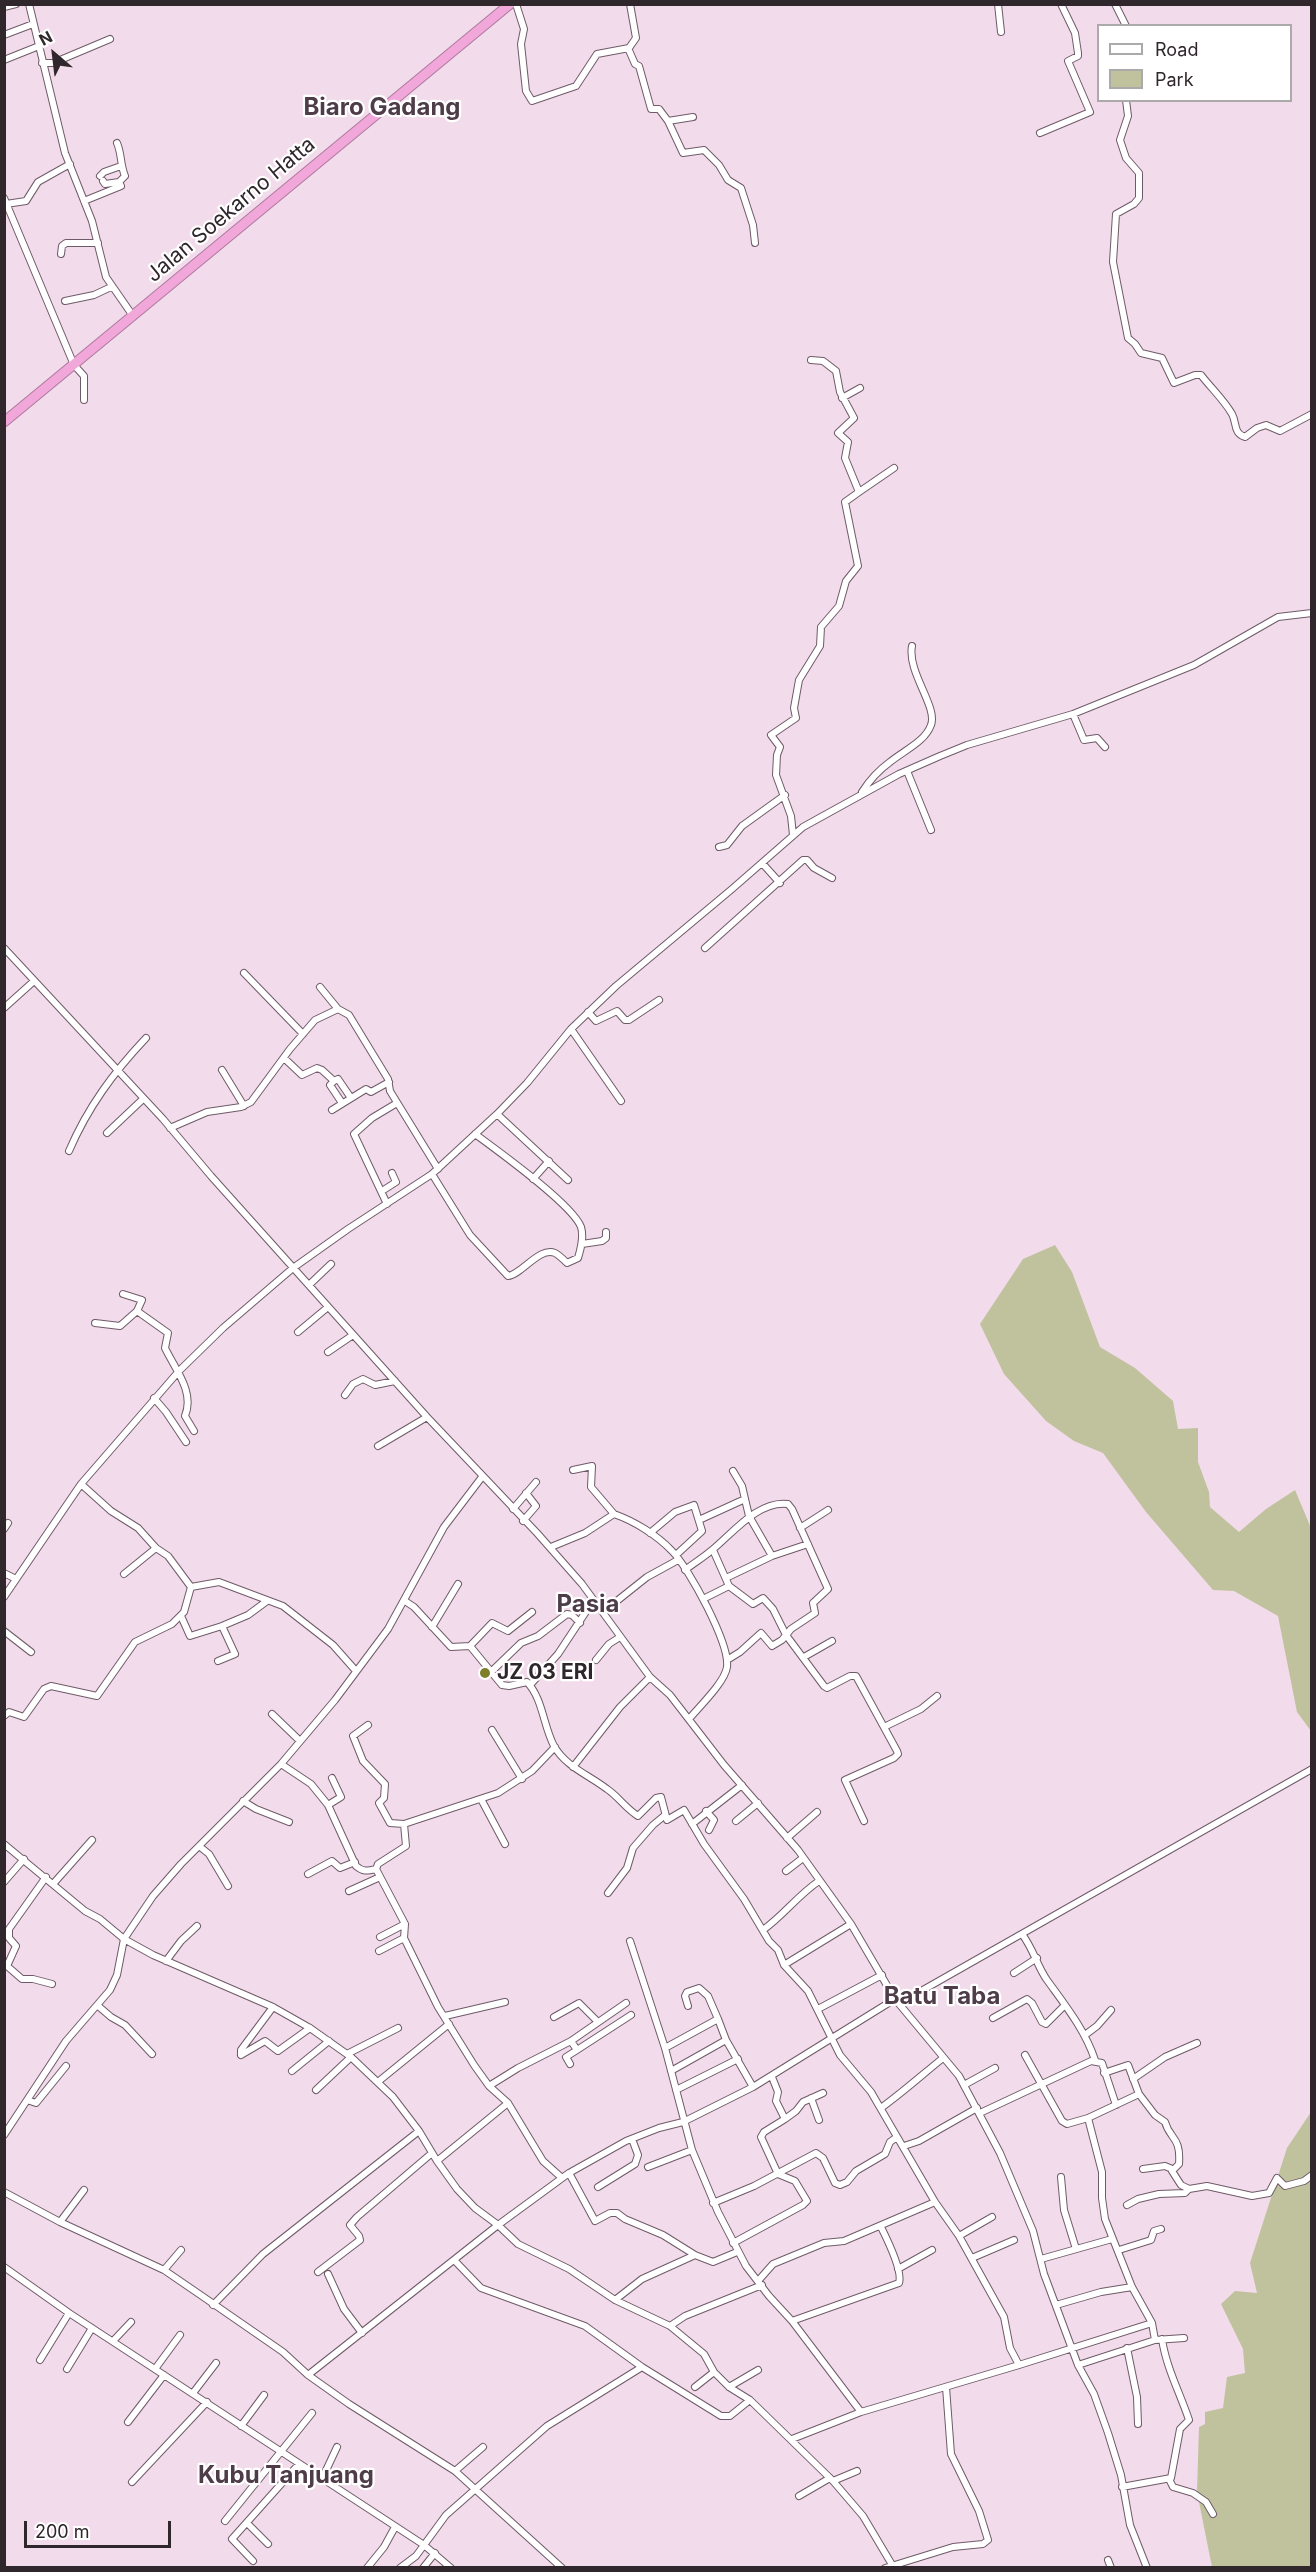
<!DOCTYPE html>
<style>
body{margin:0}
#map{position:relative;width:1316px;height:2572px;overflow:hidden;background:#f2dbea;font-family:Inter,sans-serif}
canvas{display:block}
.frame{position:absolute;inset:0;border:6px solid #2f272c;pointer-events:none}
.legend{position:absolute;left:1097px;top:24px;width:195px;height:78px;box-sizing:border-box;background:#fff;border:2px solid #aca9ab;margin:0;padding:8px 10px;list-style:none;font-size:18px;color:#2f272c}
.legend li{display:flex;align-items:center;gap:12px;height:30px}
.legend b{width:30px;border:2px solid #aca9ab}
.north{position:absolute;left:24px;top:24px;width:60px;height:60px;-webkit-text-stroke:4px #fff;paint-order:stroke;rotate:332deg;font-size:16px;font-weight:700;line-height:24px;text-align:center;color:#2f272c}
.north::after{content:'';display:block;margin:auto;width:21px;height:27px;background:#2f272c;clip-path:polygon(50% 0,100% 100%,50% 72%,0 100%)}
.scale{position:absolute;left:24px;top:2521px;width:147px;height:27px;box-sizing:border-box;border:3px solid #2f272c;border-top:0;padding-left:8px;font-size:18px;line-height:21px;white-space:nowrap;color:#2f272c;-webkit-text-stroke:4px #fff;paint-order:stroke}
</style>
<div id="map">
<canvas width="1316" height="2572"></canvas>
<div class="frame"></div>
<ul class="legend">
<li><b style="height:8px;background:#fff"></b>Road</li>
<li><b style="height:16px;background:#c0c29e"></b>Park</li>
</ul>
<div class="north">N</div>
<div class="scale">200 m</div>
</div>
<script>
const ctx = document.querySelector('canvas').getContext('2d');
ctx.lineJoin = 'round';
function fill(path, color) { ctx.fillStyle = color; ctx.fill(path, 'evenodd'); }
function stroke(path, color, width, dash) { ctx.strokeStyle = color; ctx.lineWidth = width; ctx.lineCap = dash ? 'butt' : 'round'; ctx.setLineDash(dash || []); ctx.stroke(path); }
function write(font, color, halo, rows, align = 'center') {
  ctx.font = font + ' Inter,sans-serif'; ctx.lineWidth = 4.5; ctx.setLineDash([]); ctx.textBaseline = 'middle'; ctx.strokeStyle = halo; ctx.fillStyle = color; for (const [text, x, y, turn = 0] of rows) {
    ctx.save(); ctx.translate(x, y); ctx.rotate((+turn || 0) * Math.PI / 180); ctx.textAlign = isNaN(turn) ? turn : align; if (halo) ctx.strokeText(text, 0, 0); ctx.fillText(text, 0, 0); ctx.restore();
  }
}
fill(new Path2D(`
 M1055,1245L1072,1272L1100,1347L1135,1368L1173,1401L1178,1429L1198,1428V1462L1209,1492L1210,1507L1239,1532L1266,1509L1295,1490L1311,1528V1731L1297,1712L1278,1616L1234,1591L1213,1590L1146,1512L1103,1453L1074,1441L1046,1421L1004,1374L980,1324L1023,1259Z
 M1311,2112V2567H1212L1197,2492L1199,2427L1205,2424V2412L1223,2408L1227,2377L1245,2373L1243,2349L1221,2304L1235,2291L1257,2293L1250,2263L1287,2148Z`), '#c0c29e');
const minor = new Path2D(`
 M29,4L65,153L92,221L106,277L133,316
 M516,4L524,29L521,44L526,91L532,101L576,86L597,54L629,48L636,38L630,4
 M998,4L1001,32
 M1115,4L1126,26
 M4,7L16,4
 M4,35L33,24
 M628,48L635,64L639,66L651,109H659L668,121L683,153L704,150L719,165L728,180L741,188L753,225L755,243
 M4,60L39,46
 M42,63H53L110,39
 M1126,100L1128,116L1120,140L1126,158L1139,173V198L1134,204L1116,214L1113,262L1128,338L1135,344L1141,353L1162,358L1174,383L1195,375H1201C1211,388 1224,400 1232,414C1237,423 1233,433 1245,437L1257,428L1266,425L1280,431L1312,414
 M668,121L693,117
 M1040,133L1090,112L1068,61L1078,56V53L1075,33L1061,4
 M100,176L104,172L121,166
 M103,181L105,184L119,182
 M4,198L74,365L84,376V400
 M84,201L121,186L119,182L125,176C120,164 122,155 117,143
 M6,204L26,201L38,182L70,164
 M61,254L62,246L66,243H98
 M65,301L94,295L111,287
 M842,398L860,388
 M859,492L894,468
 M1073,714L1084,740L1097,738L1105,747
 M907,771L931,830
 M862,792C869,781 879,770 890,762C903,751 925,742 931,725C938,707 907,672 912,646
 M793,835L791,816L776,775L777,755L780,747L771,735L796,718L794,708L799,680L820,646L821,627L839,606L846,581L858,566L845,502L859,492L845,458L848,442L838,433L854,418L840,392L836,371L823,361L811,360
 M719,847L727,845L742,826L785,795
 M762,863L780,883
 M4,948L163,1119L211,1176L427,1417L537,1533L582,1584L650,1677L670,1695L724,1765L798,1850L851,1924L895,1999L959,2076L1000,2153L1033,2231L1044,2274L1078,2365L1094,2394L1108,2433L1121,2475L1130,2525L1147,2568
 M705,948L803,860H807L814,868L832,878
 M244,973L303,1034
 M320,987L338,1009
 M4,1008L34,981
 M588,1012L596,1021L617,1011L625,1020H629L659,1000
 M571,1029L621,1101
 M284,1058L302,1075L317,1068L322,1070L334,1081L338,1079L351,1098
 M222,1070L244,1106
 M334,1081L330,1085L342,1103
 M332,1110L366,1089L371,1092L389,1082
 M497,1114L568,1180
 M170,1128L207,1112L241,1107L251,1102L290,1049L315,1020L338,1009L349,1015L388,1079L390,1091L438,1169
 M107,1133L143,1099
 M69,1151C88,1107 113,1073 146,1038
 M432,1174L470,1235L508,1276C521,1275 540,1246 555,1253C559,1255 564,1260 567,1263L578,1258C581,1248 584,1237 581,1227C572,1204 498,1151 475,1134
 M533,1179L549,1161
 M382,1191L396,1182L392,1173
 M387,1204L354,1134L372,1118L397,1103
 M582,1244L602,1241L606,1238V1232
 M309,1285L331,1264
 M123,1294L142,1300L137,1311
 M95,1323L120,1326L137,1311L168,1333L165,1348C175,1369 195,1392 185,1416L194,1431
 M298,1332L328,1307
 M328,1352L353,1335
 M345,1395L353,1384L363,1379L375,1385L395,1381
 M154,1398L166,1412L186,1442
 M378,1446L427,1417
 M573,1470L592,1466L591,1487L614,1514
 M733,1471L742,1486L745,1499
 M81,1484L111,1511L138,1528L156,1548L168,1556L191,1587L219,1582L283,1606L333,1645L356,1671
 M513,1509L536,1482
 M699,1520L745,1499L749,1516L772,1556
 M523,1521L536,1506L526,1493
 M800,1528L828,1510
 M4,1529L8,1523
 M650,1533L675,1512L694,1505L702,1531L676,1555
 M551,1547L585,1533L614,1514C634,1521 657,1535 672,1551C689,1568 730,1644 727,1667C725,1682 699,1707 689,1719
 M713,1550L729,1586L753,1604L763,1598L773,1609L786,1635L824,1686L827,1688L850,1676H856L897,1751L898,1754L894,1758L845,1780L864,1821
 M685,1570C694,1563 704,1557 712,1550C732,1534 758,1500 788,1504L792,1509L828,1589L813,1603L815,1613L791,1629L782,1640L772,1646L761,1633L740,1652L727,1660
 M4,1573L16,1579
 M124,1574L156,1548
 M726,1578L772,1556L808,1544
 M4,1597L81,1484L179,1371L223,1328L293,1268L348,1229L432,1174L497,1114L527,1083L571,1029L616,986L732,889L803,827L899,774L940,756L967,745L1073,714L1194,665L1278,617L1312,613
 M703,1599L729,1586
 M405,1601L414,1607L451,1647L470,1646L502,1685L509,1686L527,1682C543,1699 543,1725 554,1746C566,1767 589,1775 607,1789C619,1797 625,1808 638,1816L656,1798L661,1797L667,1820L684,1810L704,1844L744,1899L769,1941L778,1950L784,1965L808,1991L840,2055L871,2092L935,2202L959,2236L1004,2317L1010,2348L1019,2365
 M603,1612L647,1577L678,1560
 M181,1616L190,1636L222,1626
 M432,1627L458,1584
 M4,1631L31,1652
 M470,1646L492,1623L508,1631L532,1612
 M804,1657L832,1641
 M596,1660L609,1644L620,1637
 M218,1661L235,1654L222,1626L248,1615L267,1601
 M492,1671L521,1643L538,1636L567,1614L572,1615L580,1623
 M530,1685L558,1654L593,1601
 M272,1714L300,1741
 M4,1716L9,1712L24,1717L44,1689L51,1686L97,1696L135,1642L172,1624L184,1612L191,1587
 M368,1725L353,1736L363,1761L385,1784L384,1798L379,1803L390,1823L404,1824
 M884,1727L921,1709L937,1696
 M492,1730L522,1779
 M281,1764L311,1784L328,1805L356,1866C363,1872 367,1871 376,1869L378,1864L406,1846L404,1824L498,1793L532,1771L555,1747
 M573,1767L620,1707L650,1677
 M481,1799L505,1844
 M243,1801L256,1809L289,1822
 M328,1805L341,1797L332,1778
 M706,1811L714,1820L709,1830
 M736,1821L758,1803
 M692,1824L742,1785
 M787,1838L817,1812
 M4,1844L85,1911L100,1919L124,1939L153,1955L273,2007L310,2028L351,2057L393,2097L419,2131L437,2161L457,2189L475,2208L498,2225L518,2244L569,2269L615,2300L670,2326L704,2354L714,2372L729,2387L750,2400L833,2481L863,2516L894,2568
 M199,1846L209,1854L228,1886
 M376,1869L405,1924L404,1938L438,2007L474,2065L489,2086L508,2103L543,2161L562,2178
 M786,1871L803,1858
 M308,1874L332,1861L340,1868L355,1862
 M46,1877L9,1929V1938L16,1946L7,1966L22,1979H33L52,1984
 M4,1882L24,1859
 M53,1884L92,1840
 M349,1891L380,1877
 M608,1893L627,1868L633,1848L653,1825L664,1816
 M763,1930C784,1915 798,1895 819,1881
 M1022,1934C1034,1950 1037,1966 1047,1980C1065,2005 1085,2030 1095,2060
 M380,1937L405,1924
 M630,1941L665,2048L692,2150L718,2212L746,2266L769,2296L792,2321L861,2412
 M379,1951L404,1938
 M166,1961L181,1941L197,1926
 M784,1965L851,1924
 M1014,1973L1037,1958
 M900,2003L1312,1769
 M97,2005L111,2017L125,2025L152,2054
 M688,2006L685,1996L687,1992L699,1988L708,1996L718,2019
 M818,2009L882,1975
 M445,2016L505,2002
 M554,2017L579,2003L598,2022
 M993,2018L1027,1999L1032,2003L1042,2022L1046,2024L1065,2005
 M1085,2035L1097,2026L1111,2010
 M571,2041L577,2050L631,2015
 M665,2048L718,2019L726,2040L753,2087
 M347,2054L398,2028
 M241,2055L265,2041L278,2051L310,2028
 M241,2055V2050L273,2007
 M1025,2055L1062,2121L1067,2124L1088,2118L1139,2094L1155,2115L1165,2122C1170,2140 1181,2136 1179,2164L1172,2171L1181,2185L1189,2189L1207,2186L1252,2196L1269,2193L1277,2178L1285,2186L1304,2181L1312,2175
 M570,2064L566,2057L577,2050
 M292,2071L329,2041
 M671,2071L726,2040
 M1104,2073L1128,2065L1139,2094
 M1133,2079L1165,2057L1197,2043
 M379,2081L449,2024
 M964,2085L995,2068
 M489,2086L518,2068L571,2041L626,2003
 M316,2090L351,2057
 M676,2090L738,2059
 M811,2098L819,2120
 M27,2100L36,2103L66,2066
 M881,2108C903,2092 922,2075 943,2058
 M980,2113L1091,2061L1102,2063L1116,2105
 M1088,2118L1102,2172V2198L1105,2219L1132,2287L1152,2323L1155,2340
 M785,2119L796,2111L803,2102L823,2093
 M4,2135L66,2041L110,1990L117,1975L124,1939L153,1896L181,1864L281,1764L335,1700L388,1629L444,1527L482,1477
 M904,2146L919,2141L977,2108
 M437,2161L508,2103
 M648,2167L692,2150
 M1143,2169L1165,2166L1172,2169
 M569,2173L595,2221L610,2213H617L625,2219L663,2235L695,2255
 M1061,2177L1064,2210L1076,2249
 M598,2187L635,2164L638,2155L632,2139
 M4,2192L60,2222L164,2270L202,2296L283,2352L308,2375L349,2404L455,2471L562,2568
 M713,2203L754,2186L816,2153L823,2158L835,2183L840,2185L847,2182L856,2171L885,2154L890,2142L897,2137
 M1127,2205L1138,2199L1159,2194L1185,2193L1189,2189
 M60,2222L84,2190
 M959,2236L992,2217
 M733,2243L803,2205L807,2201L795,2181L778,2174L761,2137L764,2132L785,2119L776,2101L778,2092L772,2077
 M1119,2250L1151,2240L1154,2231L1161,2229
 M972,2258L1014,2240
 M1041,2259L1112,2239
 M454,2260L481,2288L585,2326L642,2367L721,2416H730L750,2400
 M4,2267L69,2313L424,2545L451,2568
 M898,2269L932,2250
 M164,2270L181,2250
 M318,2272L360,2240L359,2236L350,2225L357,2217L432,2153
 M328,2274L344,2309L362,2333
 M758,2281L773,2264L824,2243L844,2241L935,2202
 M615,2300L642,2279L695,2255L713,2262L737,2252
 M213,2305L263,2254L419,2131
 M1056,2305L1101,2292L1132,2287
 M792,2321L899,2283C903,2271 887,2239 881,2227
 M670,2326L685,2316L762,2285
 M113,2341L131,2322
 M1127,2348L1137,2397L1138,2424
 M40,2360L69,2313
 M1078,2365L1155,2340L1184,2338
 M67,2369L92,2328
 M155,2369L180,2335
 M308,2375L498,2225L569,2173L626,2141L659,2128L683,2122L753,2087L895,1999
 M695,2387L714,2372
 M729,2387L758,2370
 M193,2393L216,2363
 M128,2422L164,2375
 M241,2426L264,2395
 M792,2439L861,2412L1019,2365L1152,2323
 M455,2471L483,2447
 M322,2479L337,2447
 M1169,2479L1173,2487L1193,2493L1206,2502L1213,2514
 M833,2481L857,2471
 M132,2482L207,2402
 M1122,2487L1171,2478L1180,2429L1189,2420C1180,2393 1166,2367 1162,2339
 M799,2496L830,2478
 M225,2521L312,2413
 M247,2523L268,2544
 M1108,2560L1111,2568
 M253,2561L232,2539L299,2464
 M367,2568L384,2547L395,2527
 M400,2568L416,2556L446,2515L547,2426L642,2367
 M423,2568L435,2553
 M885,2568L953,2547L983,2544L988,2540L979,2511L951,2454L946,2387`);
const highway = new Path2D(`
 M4,422L510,4`);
stroke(minor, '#6f5b68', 8);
stroke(highway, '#ad7a9d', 11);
stroke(minor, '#fff', 6);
stroke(highway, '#f1a7da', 9);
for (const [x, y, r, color] of [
 [485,1673,6,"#7d8029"]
]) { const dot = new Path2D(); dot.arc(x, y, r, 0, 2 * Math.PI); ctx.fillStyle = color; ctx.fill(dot); stroke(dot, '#fff', 2); }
write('21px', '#2f272c', '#fff', [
 ["Jalan Soekarno Hatta",231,210,-40]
]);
write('bold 21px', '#2f272c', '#fff', [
 ["JZ 03 ERI",497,1673]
], 'left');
write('bold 24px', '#4e3c48', '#fff', [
 ["Biaro Gadang",382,108],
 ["Pasia",588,1605],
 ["Batu Taba",942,1997],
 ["Kubu Tanjuang",286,2476]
]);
</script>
